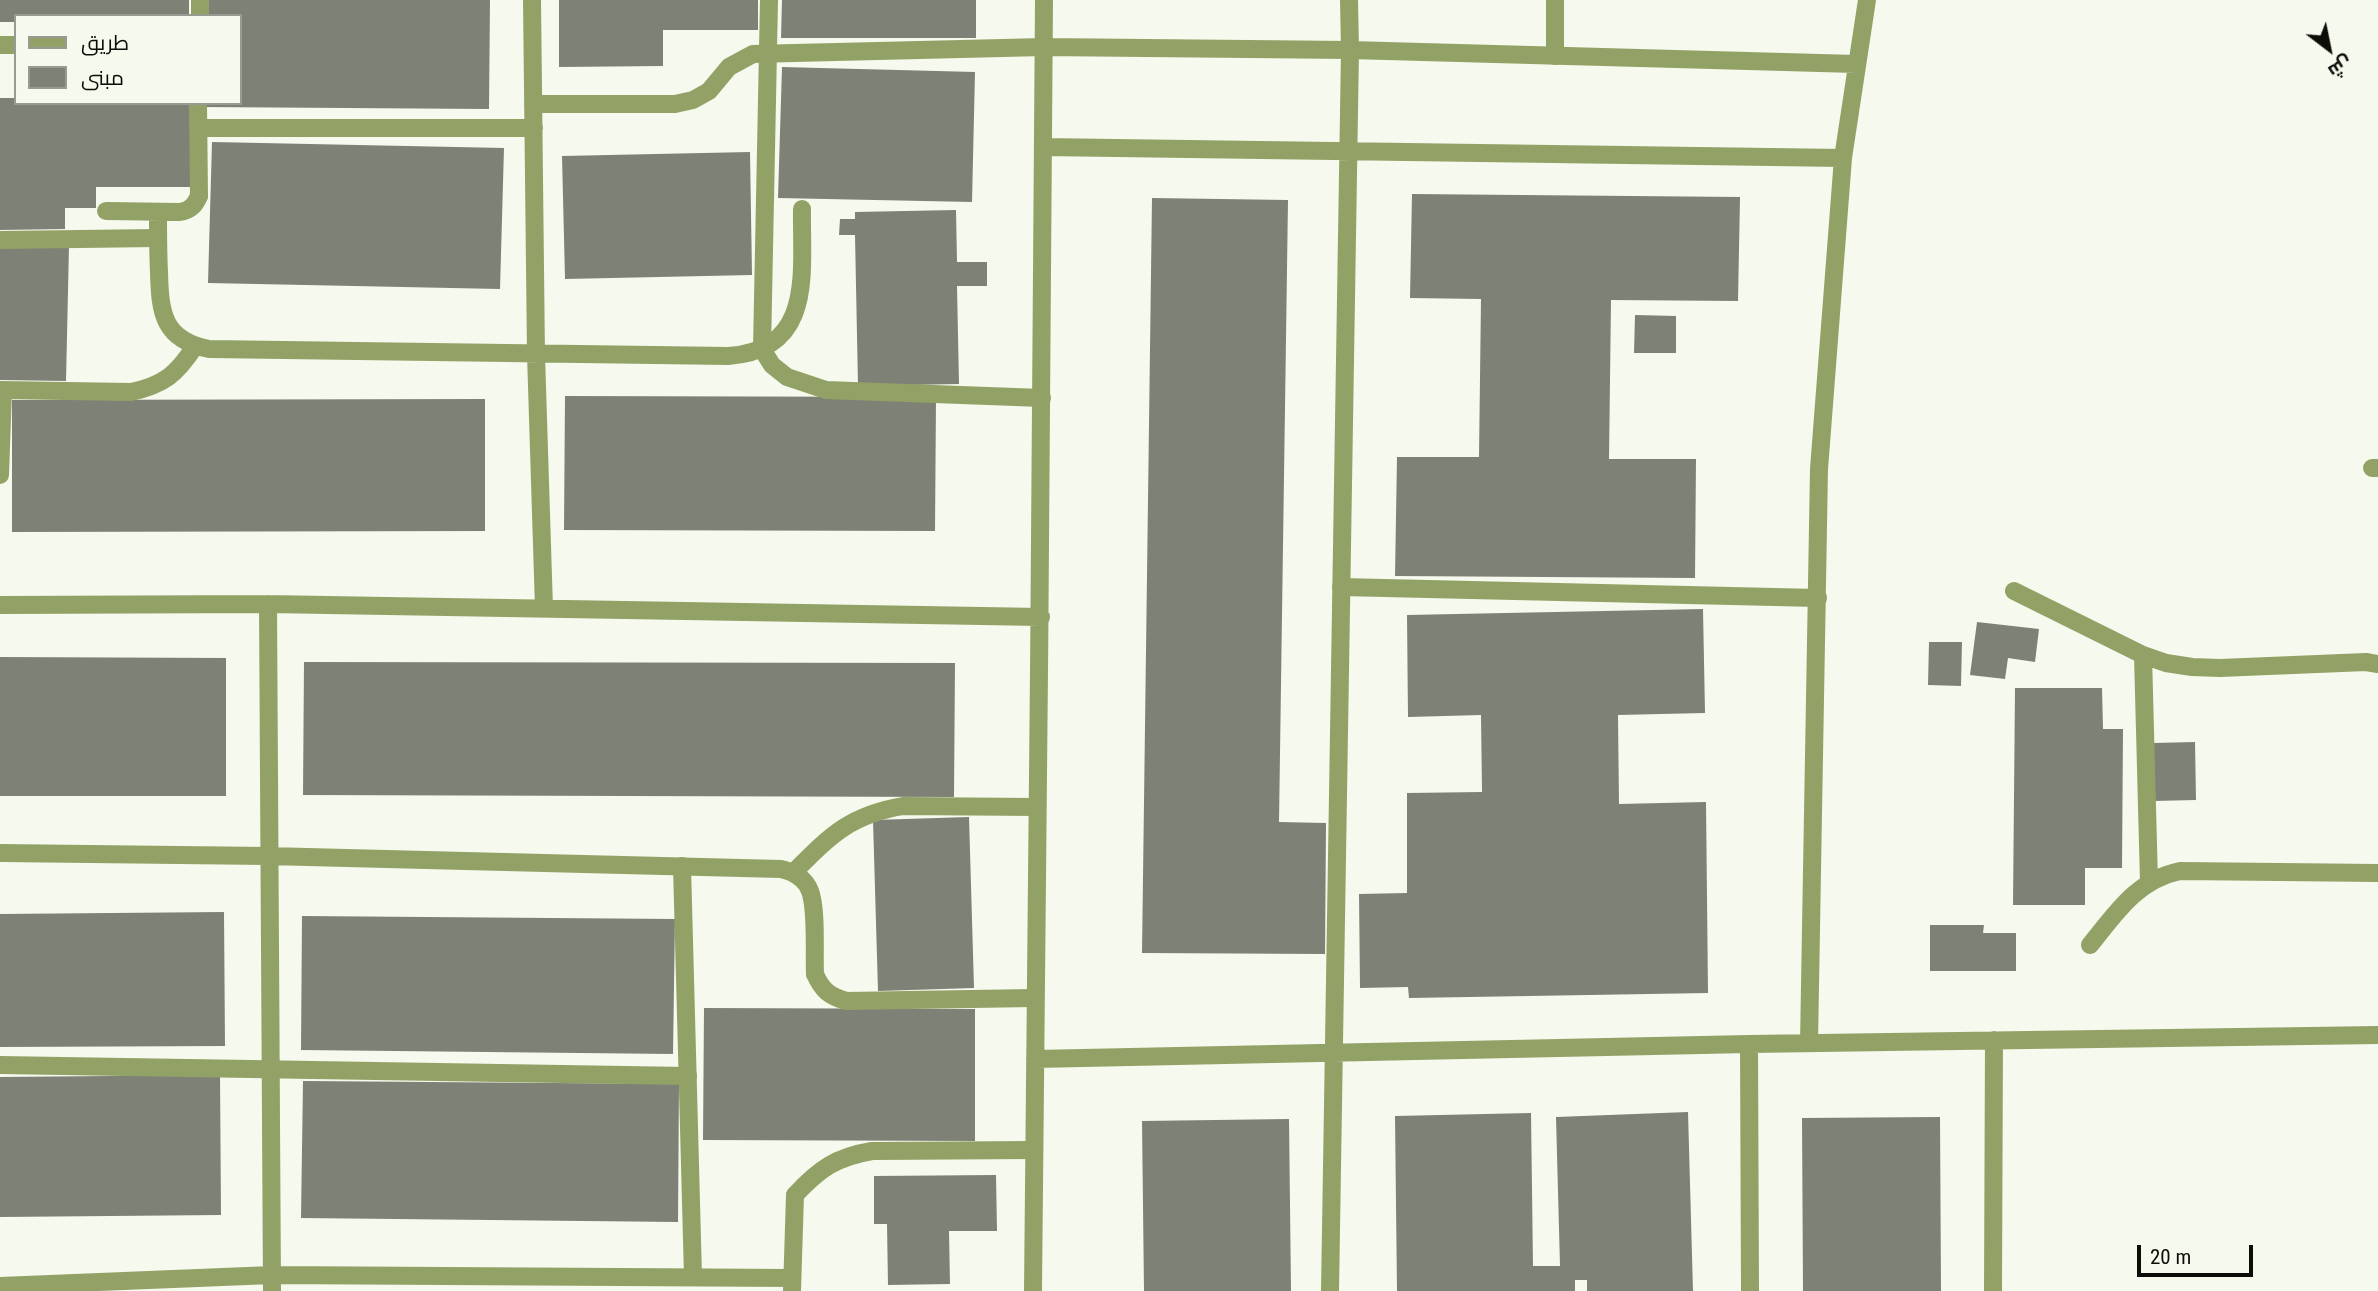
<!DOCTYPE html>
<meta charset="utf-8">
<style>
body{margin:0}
#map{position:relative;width:2378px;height:1291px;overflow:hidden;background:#f6f9ed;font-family:"Roboto Condensed",Cairo,sans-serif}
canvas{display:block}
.legend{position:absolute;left:14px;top:14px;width:228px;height:91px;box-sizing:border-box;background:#f6f9ed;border:2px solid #989b92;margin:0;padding:9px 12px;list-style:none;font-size:21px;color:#0c0d09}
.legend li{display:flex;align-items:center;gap:14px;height:35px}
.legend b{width:35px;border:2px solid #989b92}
.north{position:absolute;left:2294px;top:14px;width:70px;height:70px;-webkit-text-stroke:5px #f6f9ed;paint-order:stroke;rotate:148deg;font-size:19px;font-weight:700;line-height:28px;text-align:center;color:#0c0d09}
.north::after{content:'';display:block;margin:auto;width:24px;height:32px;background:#0c0d09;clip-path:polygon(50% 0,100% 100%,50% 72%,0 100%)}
.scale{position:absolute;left:2137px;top:1245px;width:116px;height:32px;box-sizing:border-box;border:4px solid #0c0d09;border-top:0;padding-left:9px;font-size:21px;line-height:24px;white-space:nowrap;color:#0c0d09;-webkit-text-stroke:5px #f6f9ed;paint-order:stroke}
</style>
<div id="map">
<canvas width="2378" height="1291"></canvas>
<ul class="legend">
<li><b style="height:9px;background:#92a266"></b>طريق</li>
<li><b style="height:19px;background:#7e8176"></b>مبنى</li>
</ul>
<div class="north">ش</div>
<div class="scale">20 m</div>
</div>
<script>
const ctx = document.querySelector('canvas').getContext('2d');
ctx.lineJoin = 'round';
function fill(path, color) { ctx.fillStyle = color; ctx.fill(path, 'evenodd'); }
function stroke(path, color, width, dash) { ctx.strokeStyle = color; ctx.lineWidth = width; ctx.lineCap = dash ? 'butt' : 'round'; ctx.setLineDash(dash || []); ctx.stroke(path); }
fill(new Path2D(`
 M0,0H189V16H16V22H0Z
 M204,0H490L489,109L202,107L203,103H240V16H204Z
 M559,0H758V30H663V66L559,67Z
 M782,0H976V38H781Z
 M782,67L975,72L972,202L778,198Z
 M0,98H16V103H192L191,187H96V208H65V229L0,230Z
 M212,142L504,148L500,289L208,283Z
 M750,152L752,275L565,279L562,156Z
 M1412,194L1740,197L1738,301L1611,300L1609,459H1696L1695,578L1395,576L1397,457H1479L1481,299L1410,298Z
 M1152,198L1288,200L1279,822L1326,823L1325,954L1142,953Z
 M956,210L957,262H987V286H957L959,384L858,386L855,235H839L840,219H855V212Z
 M0,245L69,246L66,381L0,380Z
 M1635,315L1676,316V353H1634Z
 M565,396L936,397L935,531L564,530Z
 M485,399V531L12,532V400Z
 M1703,609L1705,713L1618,715L1619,804L1706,802L1708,993L1409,998L1408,987L1360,988L1359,894L1407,893V793L1482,792L1481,715L1408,717L1407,615Z
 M1977,622L2039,629L2035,662L2008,658L2005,679L1970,675Z
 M1929,642H1962L1961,686L1928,685Z
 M0,657L226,658V796H0Z
 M304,662L955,663L954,797L303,795Z
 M2015,688H2102L2103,729H2123L2122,868H2085V905H2013Z
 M2195,742L2196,800L2153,801V743Z
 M969,817L974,988L878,991L873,820Z
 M224,912L225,1046L0,1047V914Z
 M302,916L675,919L673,1054L301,1050Z
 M1930,925H1984L1983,933H2016V971H1930Z
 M704,1008L975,1009V1141L703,1140Z
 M220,1075L221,1215L0,1217V1077Z
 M303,1081L679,1084L678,1222L301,1218Z
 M1688,1112L1693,1291H1587V1280H1575V1291H1397L1395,1116L1531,1113L1533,1266H1560L1556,1117Z
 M1940,1117L1941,1291H1803L1802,1118Z
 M1289,1119L1291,1291H1144L1142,1121Z
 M996,1175L997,1231H949L950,1284L888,1285L887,1224H874V1176Z`), '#7e8176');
stroke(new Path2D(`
 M769,0L762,349L772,365L787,377L826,390L1042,398
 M200,16V0
 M1555,56V0
 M198,103L199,196
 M0,240L158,238
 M1341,587L1818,598
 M2014,591L2143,655L2166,663L2192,667L2220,668L2366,662L2378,664
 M2143,655L2149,882
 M682,866L693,1277
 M794,872C831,835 850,815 903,806L1037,807
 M2090,945C2116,913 2137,880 2180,871L2378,873
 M815,974C822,990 829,996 846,1001L1034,998
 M795,1195C819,1169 836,1157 872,1151L1034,1150`), '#92a266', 18);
stroke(new Path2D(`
 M532,0L536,355L544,608
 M0,45H16
 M533,104H675L693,100L709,91L729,67L753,54L1044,47L1350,50L1856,64
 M198,128H534
 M1043,147L1843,158
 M106,211L180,212C191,210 195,205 199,196
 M158,212C158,232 158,252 159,272C160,313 163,340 209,349L728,356C815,350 801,273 802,209
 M0,390L131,392C164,385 177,374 195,346
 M2372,468H2378
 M0,475L3,390
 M268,604L272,1291
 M0,605L268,604L1041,617
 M0,853L268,856L781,869C794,872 805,878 810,891C817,909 814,953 815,974
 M1809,1043L1819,469L1843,158L1867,0
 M1749,1044L1750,1291
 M1035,1059L1749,1044L2378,1035
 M0,1065L688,1076
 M0,1286L272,1275L792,1278
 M792,1291L795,1195
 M1033,1291C1037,861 1042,430 1044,0
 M1330,1291L1350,50L1349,0
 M1993,1291L1994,1040`), '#92a266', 18);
</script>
